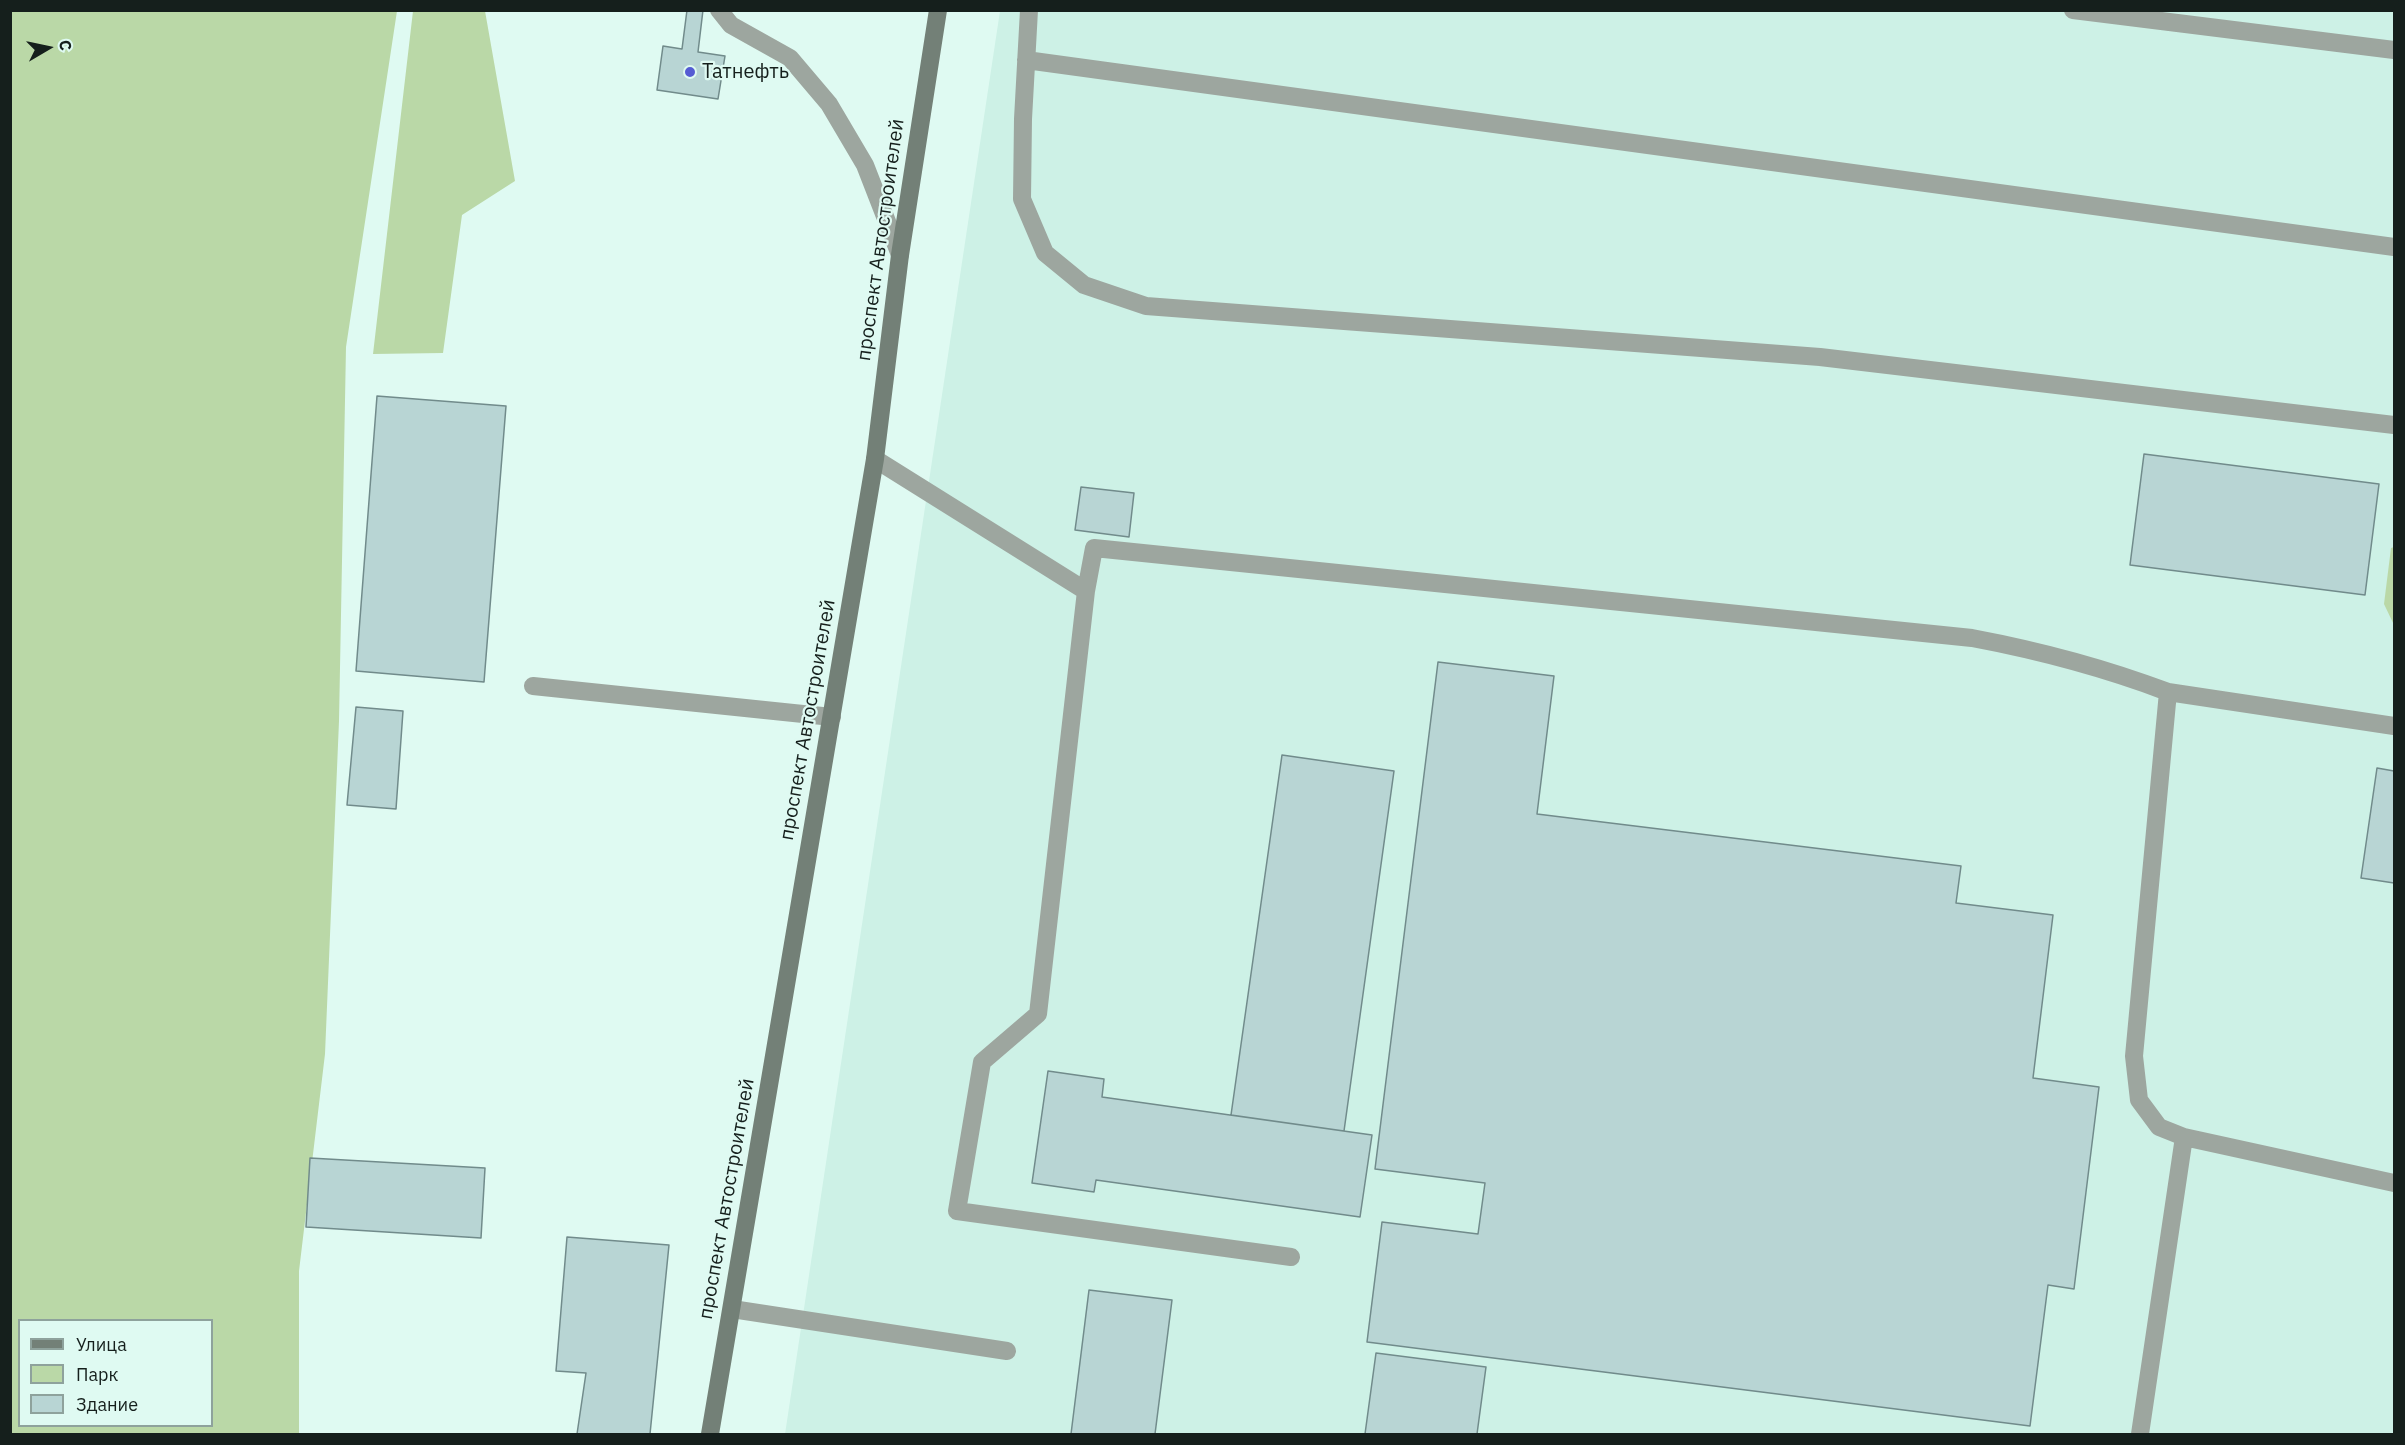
<!DOCTYPE html>
<meta charset="utf-8">
<style>
body{margin:0}
#map{position:relative;width:2405px;height:1445px;overflow:hidden;background:#dffaf2;font-family:"IBM Plex Sans",sans-serif}
canvas{display:block}
.frame{position:absolute;inset:0;border:12px solid #151f1c;pointer-events:none}
.legend{position:absolute;left:18px;top:1319px;width:195px;height:108px;box-sizing:border-box;background:#dffaf2;border:2px solid #8ea29c;margin:0;padding:8px 10px;list-style:none;font-size:18px;color:#151f1c}
.legend li{display:flex;align-items:center;gap:12px;height:30px}
.legend b{width:30px;border:2px solid #8ea29c}
.north{position:absolute;left:18px;top:18px;width:60px;height:60px;-webkit-text-stroke:4px #dffaf2;paint-order:stroke;rotate:81deg;font-size:16px;font-weight:700;line-height:24px;text-align:center;color:#151f1c}
.north::after{content:'';display:block;margin:auto;width:21px;height:27px;background:#151f1c;clip-path:polygon(50% 0,100% 100%,50% 72%,0 100%)}
</style>
<div id="map">
<canvas width="2405" height="1445"></canvas>
<div class="frame"></div>
<ul class="legend">
<li><b style="height:8px;background:#738077"></b>Улица</li>
<li><b style="height:16px;background:#bad8a7"></b>Парк</li>
<li><b style="height:16px;background:#b8d5d4"></b>Здание</li>
</ul>
<div class="north">С</div>
</div>
<script>
const ctx = document.querySelector('canvas').getContext('2d');
ctx.lineJoin = 'round';
function fill(path, color) { ctx.fillStyle = color; ctx.fill(path, 'evenodd'); }
function stroke(path, color, width, dash) { ctx.strokeStyle = color; ctx.lineWidth = width; ctx.lineCap = dash ? 'butt' : 'round'; ctx.setLineDash(dash || []); ctx.stroke(path); }
function write(font, color, halo, rows, align = 'center') {
  ctx.font = font + ' "IBM Plex Sans",sans-serif'; ctx.lineWidth = 4.5; ctx.setLineDash([]); ctx.textBaseline = 'middle'; ctx.strokeStyle = halo; ctx.fillStyle = color; for (const [text, x, y, turn = 0] of rows) {
    ctx.save(); ctx.translate(x, y); ctx.rotate((+turn || 0) * Math.PI / 180); ctx.textAlign = isNaN(turn) ? turn : align; if (halo) ctx.strokeText(text, 0, 0); ctx.fillText(text, 0, 0); ctx.restore();
  }
}
fill(new Path2D(`
 M1000,11H2394V1434H785Z`), '#cdf1e6');
fill(new Path2D(`
 M10,11H397L346,347L339,721L325,1054L299,1271V1434H11ZM20,1320H212V1426H20Z
 M413,11H485L515,181L462,215L443,353L373,354Z
 M2394,547V625L2384,604L2391,548Z`), '#bad8a7');
const building = new Path2D(`
 M687,10H703L698,52L725,56L718,99L657,90L663,46L682,49Z
 M377,396L506,406L484,682L356,671Z
 M2144,454L2379,484L2365,595L2130,565Z
 M1081,487L1134,493L1129,537L1075,530Z
 M1438,662L1554,676L1537,814L1961,866L1956,903L2053,915L2033,1078L2099,1087L2074,1289L2048,1285L2030,1426L1367,1342L1382,1222L1478,1234L1485,1183L1375,1169Z
 M356,707L403,711L396,809L347,805Z
 M1282,755L1394,771L1344,1131L1231,1115Z
 M2377,768L2394,771V883L2361,878Z
 M1048,1071L1104,1079L1102,1097L1372,1135L1360,1217L1096,1180L1094,1192L1032,1183Z
 M310,1158L485,1168L481,1238L306,1227Z
 M567,1237L669,1245L650,1434H577L586,1373L556,1371Z
 M1089,1290L1172,1300L1155,1434H1071Z
 M1376,1353L1486,1367L1477,1434H1365Z`);
fill(building, '#b8d5d4');
stroke(building, '#718b8b', 1.5);
stroke(new Path2D(`
 M719,10L731,25L790,58L829,104L865,165L900,255
 M1029,10L1023,119L1022,199L1045,253L1084,285L1146,306L1820,357L2394,425
 M2073,10L2394,50
 M1026,60L2394,247
 M875,459L1086,591L1038,1014L982,1062L957,1211L1291,1257
 M1086,591L1094,548L1972,638C2041,651 2102,667 2168,692L2134,1056L2139,1100L2159,1127L2184,1137L2394,1183
 M533,686L832,717
 M2168,692L2394,726
 M732,1309L1007,1351
 M2140,1434L2184,1137`), '#9da69f', 18);
stroke(new Path2D(`
 M710,1434L875,459L900,255L938,10`), '#738077', 18);
for (const [x, y, r, color] of [
 [690,72,6,"#555cd3"]
]) { const dot = new Path2D(); dot.arc(x, y, r, 0, 2 * Math.PI); ctx.fillStyle = color; ctx.fill(dot); stroke(dot, '#dffaf2', 2); }
write('20px', '#151f1c', '#dffaf2', [
 ["Татнефть",702,72]
], 'left');
write('20px', '#151f1c', '#dffaf2', [
 ["проспект Автостроителей",881,240,-82],
 ["проспект Автостроителей",808,720,-80],
 ["проспект Автостроителей",727,1199,-80]
]);
</script>
